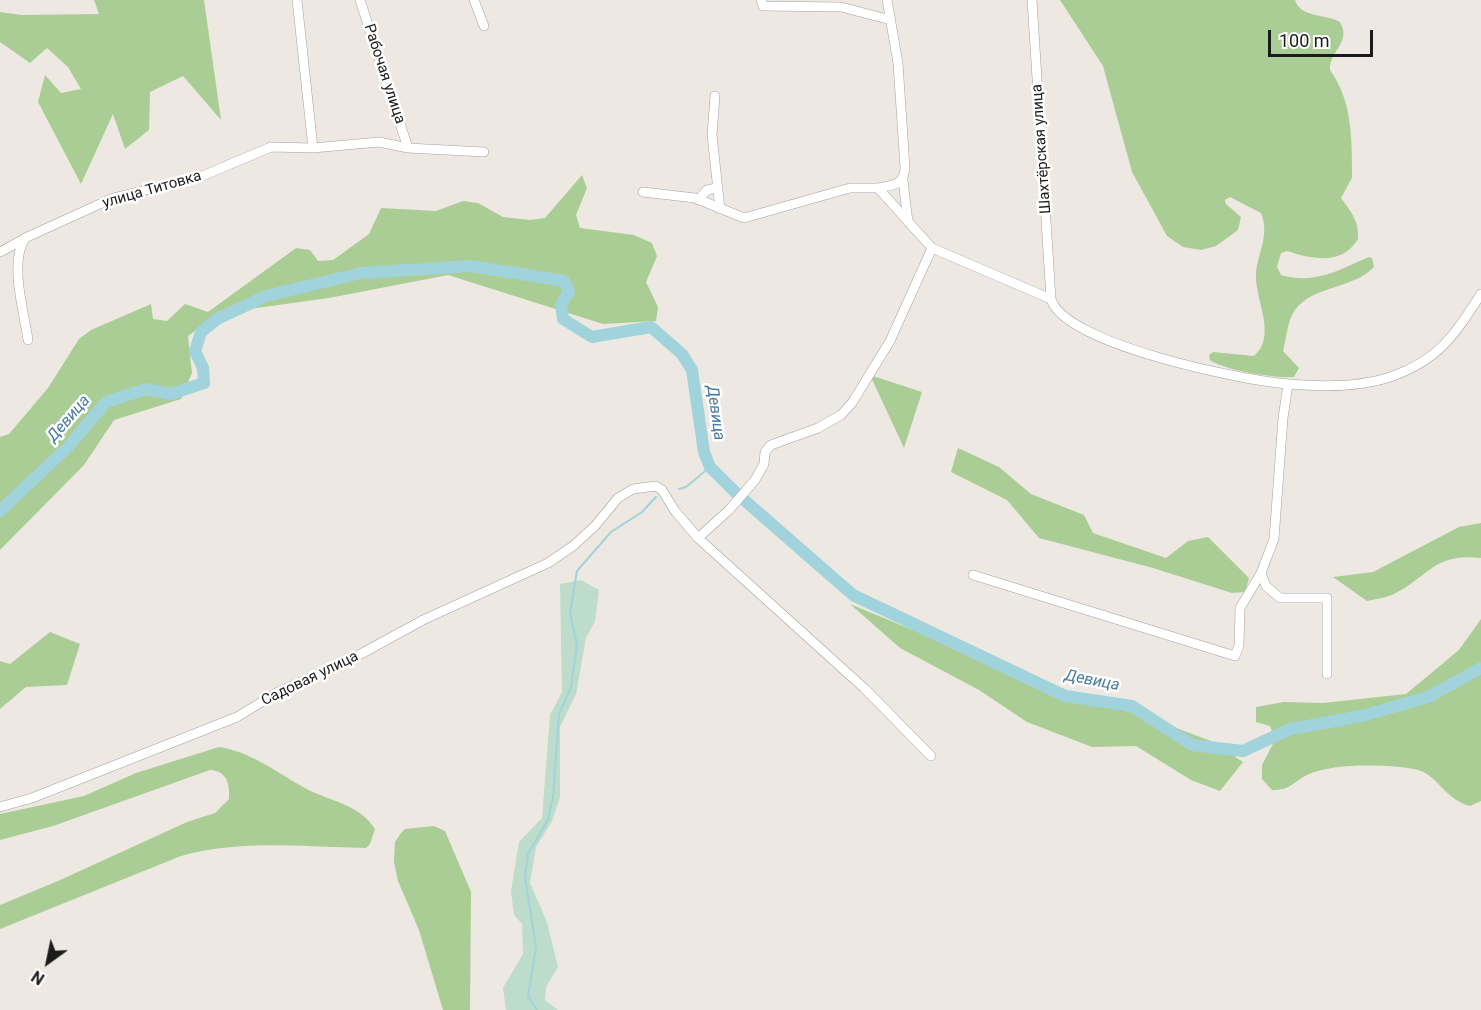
<!DOCTYPE html>
<meta charset="utf-8">
<style>
body{margin:0}
#map{position:relative;width:1481px;height:1010px;overflow:hidden;background:#ede8e1;font-family:Roboto,sans-serif}
canvas{display:block}
.north{position:absolute;left:18px;top:932px;width:60px;height:60px;-webkit-text-stroke:4px #fff;paint-order:stroke;rotate:213deg;font-size:16px;font-weight:700;line-height:24px;text-align:center;color:#1b1b1b}
.north::after{content:'';display:block;margin:auto;width:21px;height:27px;background:#1b1b1b;clip-path:polygon(50% 0,100% 100%,50% 72%,0 100%)}
.scale{position:absolute;left:1268px;top:30px;width:105px;height:27px;box-sizing:border-box;border:3px solid #1b1b1b;border-top:0;padding-left:8px;font-size:18px;line-height:21px;white-space:nowrap;color:#1b1b1b;-webkit-text-stroke:4px #fff;paint-order:stroke}
</style>
<div id="map">
<canvas width="1481" height="1010"></canvas>
<div class="north">N</div>
<div class="scale">100 m</div>
</div>
<script>
const ctx = document.querySelector('canvas').getContext('2d');
ctx.lineJoin = 'round';
function fill(path, color) { ctx.fillStyle = color; ctx.fill(path, 'evenodd'); }
function stroke(path, color, width, dash) { ctx.strokeStyle = color; ctx.lineWidth = width; ctx.lineCap = dash ? 'butt' : 'round'; ctx.setLineDash(dash || []); ctx.stroke(path); }
function write(font, color, halo, rows, align = 'center') {
  ctx.font = font + ' Roboto,sans-serif'; ctx.lineWidth = 5; ctx.setLineDash([]); ctx.textBaseline = 'middle'; ctx.strokeStyle = halo; ctx.fillStyle = color; for (const [text, x, y, turn = 0] of rows) {
    ctx.save(); ctx.translate(x, y); ctx.rotate((+turn || 0) * Math.PI / 180); ctx.textAlign = isNaN(turn) ? turn : align; if (halo) ctx.strokeText(text, 0, 0); ctx.fillText(text, 0, 0); ctx.restore();
  }
}
fill(new Path2D(`
 M94,0H204L221,120L183,76L150,92L149,130L125,149L113,114L81,184L38,102L45,75L61,93L81,89L68,67L47,48L30,63L0,42V12L21,15L99,14Z
 M1060,0H1295C1300,18 1327,14 1340,22C1352,42 1329,51 1330,70C1351,99 1352,135 1352,171V178L1341,198C1351,212 1359,220 1358,239C1342,266 1312,259 1287,251L1281,253L1277,267L1281,275C1315,285 1338,270 1369,257L1372,258L1374,267C1353,290 1307,285 1292,315C1287,326 1286,339 1283,351L1299,368L1294,377C1278,379 1223,370 1210,360L1209,355L1213,352L1254,356C1278,336 1254,298 1256,273C1258,252 1270,235 1261,213L1230,197L1225,200L1226,204L1241,217L1238,230L1216,246L1201,250L1183,247L1167,236L1132,172L1103,66Z
 M582,175L587,188L576,215L580,228L634,235L652,243L657,256L646,282L658,307L656,321L603,324L448,275L329,298L220,313L188,336L192,373L181,399L114,420L84,465L0,550V437L9,434L48,388L79,339L91,330L151,304L153,319L167,321L185,304L208,312L296,248L310,250L318,261L333,260L369,234L381,208L436,211L463,201L478,203L503,217L530,220L545,218Z
 M870,375L922,392L904,448Z
 M958,448L999,467L1031,494L1084,515L1093,533L1166,558L1188,541L1208,537L1249,578L1245,592L1232,593L1153,568L1039,538L1007,500L951,472Z
 M1481,523V558C1433,553 1430,576 1394,594C1386,598 1375,599 1367,601L1333,577L1373,572L1459,527Z
 M850,604L1089,703L1139,714L1211,741L1243,762L1220,791L1191,780L1136,746L1092,747L1027,722L979,690L900,648Z
 M1481,619V801L1470,806C1443,799 1438,773 1414,769C1388,764 1332,763 1309,774C1292,782 1292,790 1272,790L1262,779V765L1275,740L1270,726L1256,722V707L1284,702L1323,703L1406,694L1459,650Z
 M50,632L80,644L67,685L26,687L0,709V661L10,664Z
 M219,747C251,752 275,771 303,787C327,801 359,803 375,829L370,844L366,848C304,847 241,839 181,856L0,929V905L58,881L187,822L215,813L229,799C230,784 227,771 210,770L53,826L0,840V814L84,796L136,773Z
 M434,826L445,831L471,892L470,1010H443L419,930L398,881L394,862L395,842L401,833L405,829Z`), '#aacd95');
fill(new Path2D(`
 M581,580L599,590L595,621L586,638L576,694L560,727V797L552,821L536,847L530,883L547,922L558,967L546,987L545,1000L558,1010H506L503,988L523,954L522,924L514,915L511,891L519,842L542,818L550,715L562,692L560,584Z`), '#bddccb');
stroke(new Path2D(`
 M679,489L686,487L710,467
 M537,1010L528,996L536,947L525,877L528,854L548,820L553,797L559,714L571,687L577,645L570,613L577,571L611,532L642,512L656,497`), '#a0d3dc', 2);
stroke(new Path2D(`
 M0,511L68,447L106,402L146,389L171,394L204,383L203,368L195,351L201,332L217,319L266,296L361,273L471,266L564,281L569,292L561,304L563,319L592,337L651,327L682,354L692,370L704,452L710,467L735,492L853,595L1065,696L1132,706L1192,745L1243,751L1290,729L1362,716L1428,697L1481,668`), '#a0d3dc', 12);
const minor = new Path2D(`
 M297,0L313,148
 M360,0L408,148
 M474,0L484,26
 M761,0L763,6L841,7L891,20
 M1032,0L1051,299C1064,344 1244,381 1289,384C1322,387 1362,387 1393,376C1440,359 1455,334 1481,294
 M715,96L712,135L720,209
 M903,180L908,222
 M878,188C893,185 904,185 905,168L898,63L887,0
 M643,192L695,198L744,218L850,188H878L932,248L1051,299
 M698,200L707,190L716,188
 M0,252L24,239
 M28,340C24,311 9,263 25,238L113,198L200,177L271,147L313,148L379,142L408,148L484,152
 M698,538L729,510L755,480L764,464L765,452L771,445L818,428L841,415L852,403L890,341L932,248
 M1261,573L1266,586L1280,598H1327V674
 M973,575L1235,656L1239,646L1240,608L1261,573L1274,539L1283,418L1288,384
 M0,807L32,798L237,717L278,692L348,661L423,620L548,563L573,546L595,526L618,498L633,489L656,486L662,490L675,511L698,538L864,688L931,756`);
stroke(minor, '#a2a2a2', 10);
stroke(minor, '#fff', 9);
write('15px', '#1b1b1b', '#fff', [
 ["Рабочая улица",384,74,72],
 ["Шахтёрская улица",1042,149,-94],
 ["улица Титовка",152,190,-16],
 ["Садовая улица",310,679,-26]
]);
write('italic 16px', '#457ba3', '#fff', [
 ["Девица",715,413,82],
 ["Девица",69,419,-49],
 ["Девица",1092,681,11]
]);
</script>
